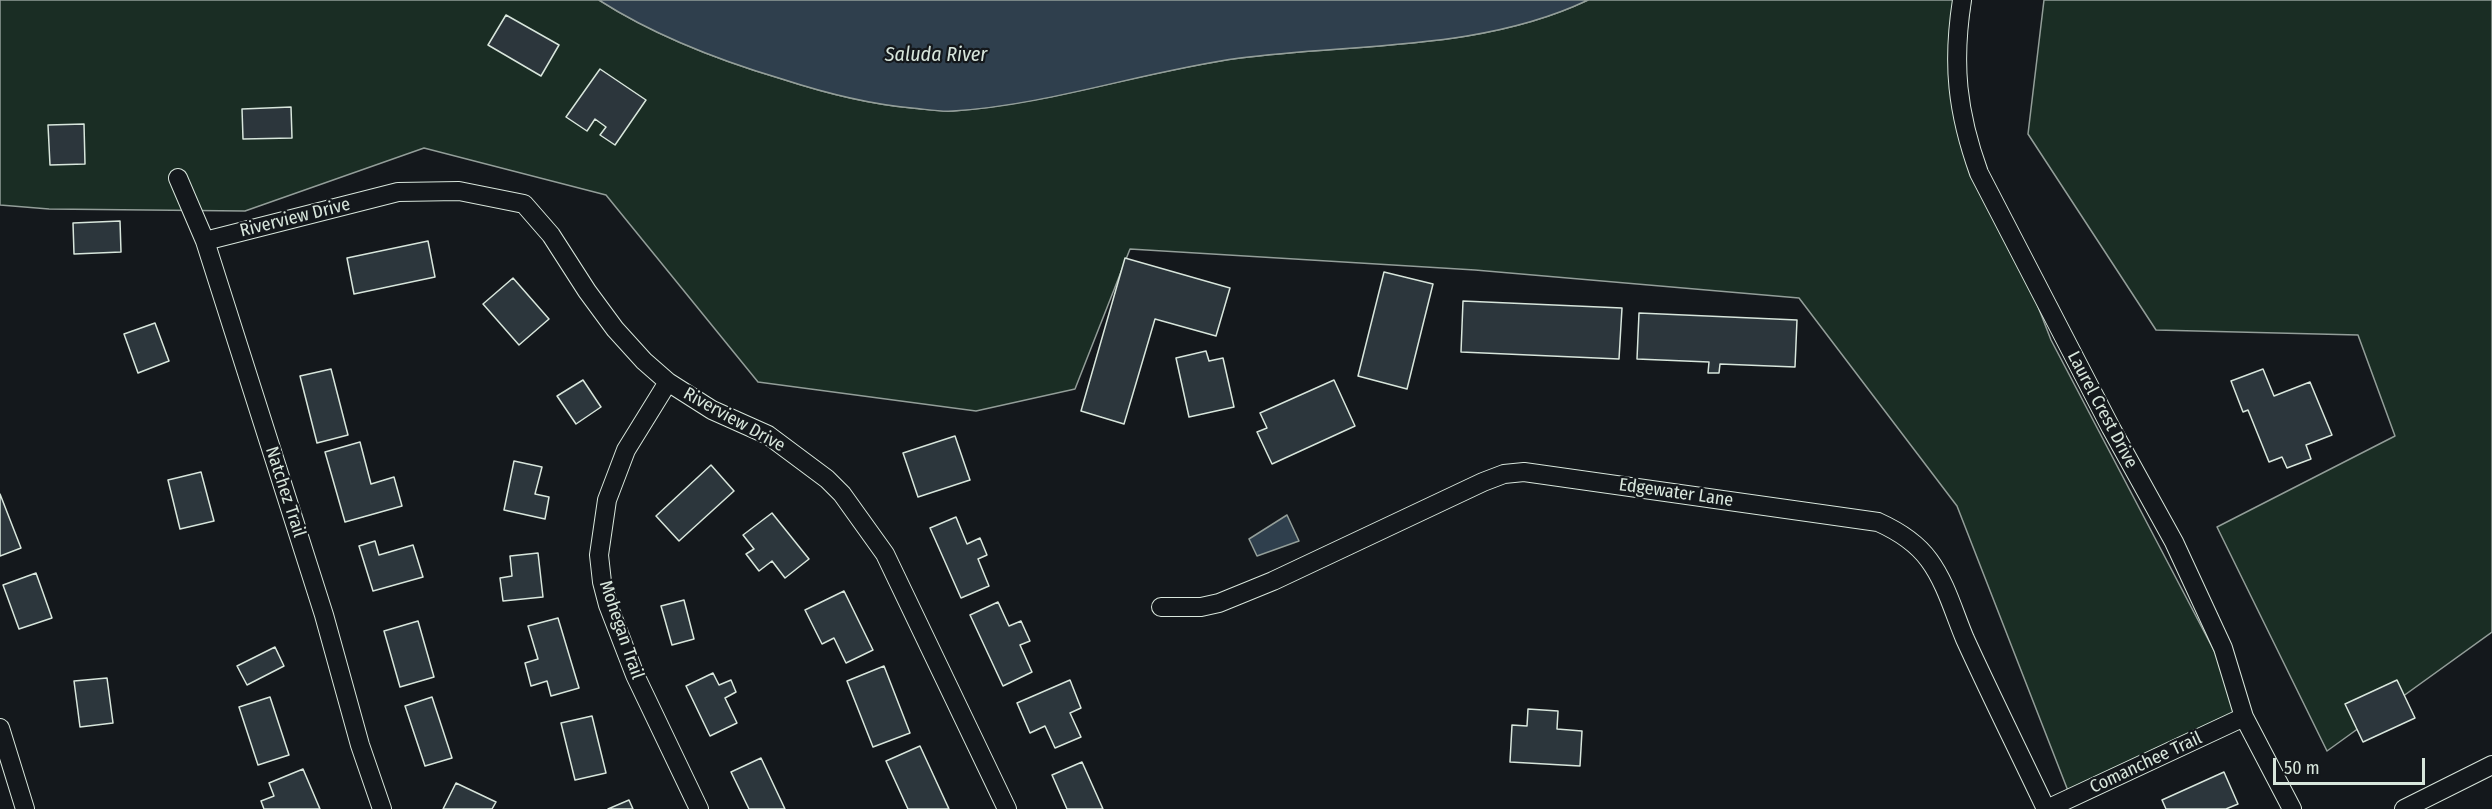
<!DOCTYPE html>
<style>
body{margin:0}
#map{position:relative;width:2492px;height:809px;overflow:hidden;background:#14181c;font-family:"Fira Sans Condensed",sans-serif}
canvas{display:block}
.scale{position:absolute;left:2273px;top:758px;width:152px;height:27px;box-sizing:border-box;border:3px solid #d8e6dc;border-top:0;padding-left:8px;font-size:18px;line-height:21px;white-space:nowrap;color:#d8e6dc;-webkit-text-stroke:4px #14181c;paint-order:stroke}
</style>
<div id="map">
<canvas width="2492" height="809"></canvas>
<div class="scale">50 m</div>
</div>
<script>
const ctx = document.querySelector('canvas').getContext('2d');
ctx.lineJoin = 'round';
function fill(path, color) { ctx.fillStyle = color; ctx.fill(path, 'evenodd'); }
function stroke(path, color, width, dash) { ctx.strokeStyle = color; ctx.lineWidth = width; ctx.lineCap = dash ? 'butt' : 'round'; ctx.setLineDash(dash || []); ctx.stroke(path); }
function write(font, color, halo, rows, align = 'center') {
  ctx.font = font + ' "Fira Sans Condensed",sans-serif'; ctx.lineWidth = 4.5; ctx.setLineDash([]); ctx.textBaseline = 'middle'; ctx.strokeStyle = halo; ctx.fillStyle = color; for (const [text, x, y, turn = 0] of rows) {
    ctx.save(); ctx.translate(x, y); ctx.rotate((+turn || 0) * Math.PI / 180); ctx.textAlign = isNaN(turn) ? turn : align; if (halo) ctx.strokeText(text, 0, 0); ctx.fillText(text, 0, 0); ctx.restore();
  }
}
const green = new Path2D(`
 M0,0H599C655,36 718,60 782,79C825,93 867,104 912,108C925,109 939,112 953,111C1050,104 1144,71 1240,58C1355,43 1481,51 1588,0H1971L1958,100L2051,340L2251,721L2070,796L1957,506L1799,298L1475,270L1130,249L1075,389L976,411L758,382L606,195L424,148L245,211L49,209L0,205Z
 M2044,0H2492V632L2327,751L2217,527L2395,436L2358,335L2156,330L2028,134Z`);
fill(green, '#1a2d24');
stroke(green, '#939e99', 1.5);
const water = new Path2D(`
 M599,0H1588C1481,51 1355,43 1240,58C1144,71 1050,105 953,111C939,112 925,109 912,108C867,104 825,93 782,79C718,60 655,36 599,0Z
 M1287,515L1299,541L1257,556L1249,539Z`);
fill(water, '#2f3f4d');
stroke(water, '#939e99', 1.5);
const building = new Path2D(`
 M506,15L559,45L541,76L488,45Z
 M600,69L646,100L615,145L600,135L606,127L595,119L587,131L566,117Z
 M291,107L292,138L243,139L242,109Z
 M84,124L85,164L50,165L48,125Z
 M120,221L121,252L74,254L73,223Z
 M428,241L435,277L354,294L347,258Z
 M1125,258L1230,288L1216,336L1155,319L1124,424L1081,411Z
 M1384,272L1433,284L1407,389L1358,376Z
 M513,278L549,319L519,345L483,304Z
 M1463,301L1622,308L1619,359L1461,352Z
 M1639,313L1797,320L1795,367L1720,364L1719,373H1708L1709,362L1637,359Z
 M155,323L169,361L138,373L124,334Z
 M1206,351L1209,361L1223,358L1234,407L1189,417L1176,358Z
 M331,369L348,435L317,443L300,376Z
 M2263,369L2274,396L2310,382L2332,435L2306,445L2311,459L2287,468L2282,457L2269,462L2248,410L2243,412L2231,381Z
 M583,380L601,407L576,424L557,396Z
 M1334,380L1355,426L1272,464L1257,432L1267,428L1260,413Z
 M955,436L970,480L918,497L903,453Z
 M360,442L371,484L394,477L402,506L345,522L325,452Z
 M514,461L542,467L535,494L549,497L545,519L504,510Z
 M711,465L734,491L679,541L656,516Z
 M201,472L214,521L180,529L168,480Z
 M0,494L21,548L0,556Z
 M772,513L809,559L785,578L772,561L759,571L746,554L754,549L743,535Z
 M956,517L967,544L980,538L987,555L978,559L989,586L961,598L930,528Z
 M375,541L379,555L413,545L423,577L373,591L359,546Z
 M538,553L543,597L503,601L500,578L512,576L510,556Z
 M36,573L52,618L19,629L3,585Z
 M844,591L873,650L846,663L834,638L822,644L805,610Z
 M684,600L694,639L672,645L661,606Z
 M998,602L1009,626L1021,621L1030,641L1020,645L1032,672L1003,686L970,615Z
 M558,618L579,688L551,696L547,681L531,686L525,663L538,659L528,626Z
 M418,621L434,677L400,687L384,631Z
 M275,647L284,666L247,685L237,666Z
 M884,666L910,733L873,747L847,681Z
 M713,673L719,685L731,680L736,692L725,698L737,723L710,736L686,686Z
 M107,678L113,723L80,727L74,681Z
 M1070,680L1081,708L1070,713L1081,737L1055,748L1045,726L1030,733L1017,703Z
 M2397,680L2415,718L2363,742L2345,704Z
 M270,697L289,755L258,765L239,707Z
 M432,697L452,758L425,766L405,706Z
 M1528,709L1558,711L1557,729L1582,731L1580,766L1510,762L1512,725L1527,726Z
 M592,716L606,773L575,780L561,723Z
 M920,746L949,809H908L886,761Z
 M761,758L785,809H749L731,772Z
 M1082,762L1103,809H1067L1052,775Z
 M303,769L320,809H264L261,801L274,796L269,783Z
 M2224,772L2238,804L2226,809H2166L2162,800Z
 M456,783L496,802L492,809H443Z
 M629,800L633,809H608Z`);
fill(building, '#2c363c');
stroke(building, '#d8e6dc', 1.5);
const minor = new Path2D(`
 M1962,0C1952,64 1957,112 1979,173L2111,428L2174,542L2223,648L2244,717L2292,809
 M178,178L205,241L324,615L360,745L382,809
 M205,241L398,192L459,191L524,204L551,235L587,291L615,329L644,361L668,382L712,410L768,435L827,479L842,494L885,554L1007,809
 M668,382L626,450L607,500L599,555L602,582L608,605L635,675L699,809
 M1161,607H1201L1219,603L1273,581L1483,482L1504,474L1524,472L1878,522C1898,531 1916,542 1929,560C1946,583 1954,613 1965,639C1991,696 2019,752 2046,809
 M0,728L25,809
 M2047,809L2244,717
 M2404,809L2492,765`);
stroke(minor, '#d8e6dc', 20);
stroke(minor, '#14181c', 18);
write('18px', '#d8e6dc', '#14181c', [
 ["Riverview Drive",295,218,-14],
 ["Laurel Crest Drive",2102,410,62],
 ["Riverview Drive",734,420,29],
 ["Natchez Trail",285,492,72],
 ["Edgewater Lane",1676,493,8],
 ["Mohegan Trail",621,630,71],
 ["Comanchee Trail",2146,763,-25]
]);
write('italic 20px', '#d8e6dc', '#14181c', [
 ["Saluda River",936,55]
]);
</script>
